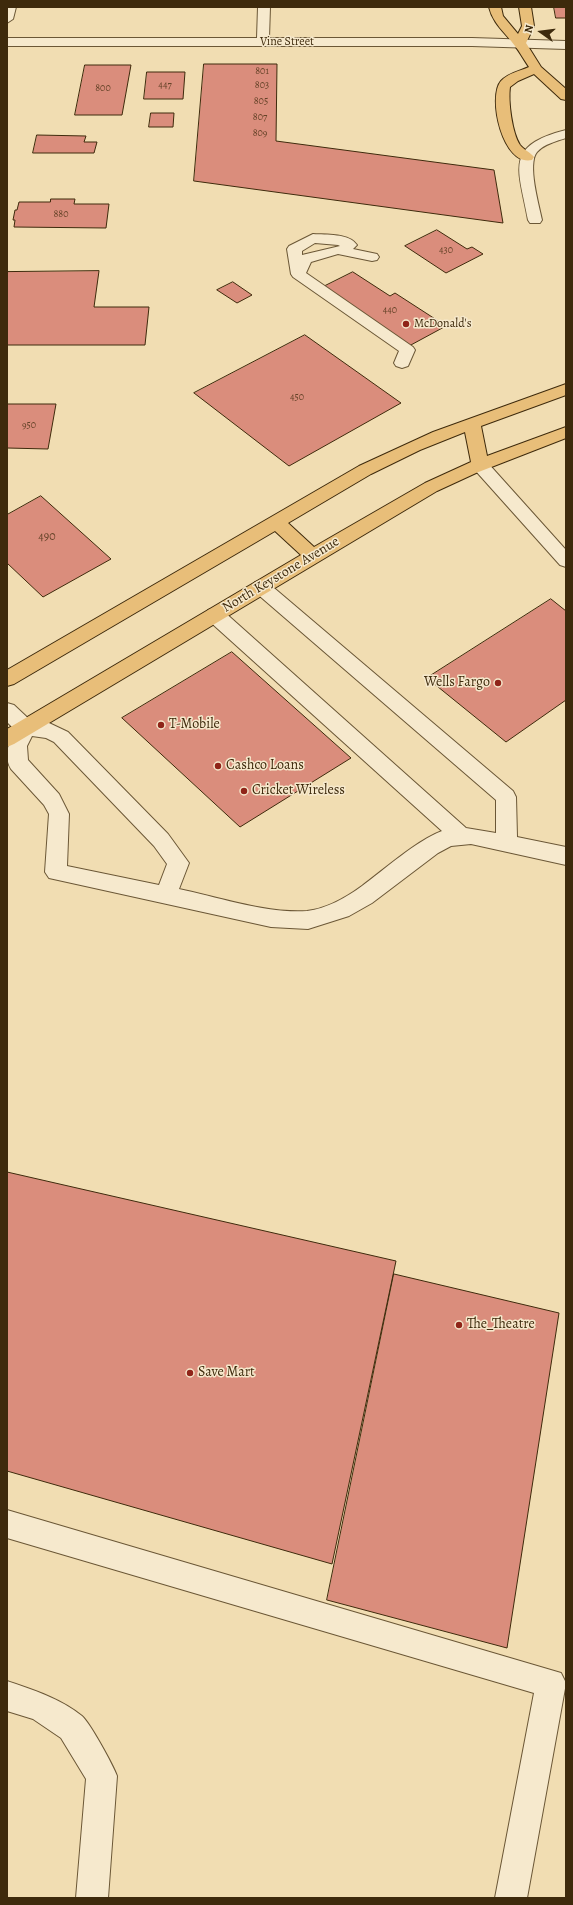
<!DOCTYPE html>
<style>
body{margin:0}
#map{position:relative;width:573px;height:1905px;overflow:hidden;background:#f1ddb2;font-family:Alegreya,serif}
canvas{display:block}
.frame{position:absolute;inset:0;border:8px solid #3e2a0c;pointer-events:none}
.north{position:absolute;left:521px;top:12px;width:40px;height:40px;-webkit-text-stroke:3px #f6e9cd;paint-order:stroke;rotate:284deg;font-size:11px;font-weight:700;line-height:16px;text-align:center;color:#3e2a0c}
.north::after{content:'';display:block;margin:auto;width:14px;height:18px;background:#3e2a0c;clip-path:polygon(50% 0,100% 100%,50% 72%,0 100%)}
</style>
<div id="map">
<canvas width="573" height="1905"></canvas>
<div class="frame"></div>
<div class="north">N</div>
</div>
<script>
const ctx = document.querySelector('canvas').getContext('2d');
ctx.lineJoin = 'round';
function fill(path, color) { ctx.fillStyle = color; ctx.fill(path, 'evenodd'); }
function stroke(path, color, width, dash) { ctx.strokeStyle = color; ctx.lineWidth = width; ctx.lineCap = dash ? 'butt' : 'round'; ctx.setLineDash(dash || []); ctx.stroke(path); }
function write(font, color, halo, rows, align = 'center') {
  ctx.font = font + ' Alegreya,serif'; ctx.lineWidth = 3; ctx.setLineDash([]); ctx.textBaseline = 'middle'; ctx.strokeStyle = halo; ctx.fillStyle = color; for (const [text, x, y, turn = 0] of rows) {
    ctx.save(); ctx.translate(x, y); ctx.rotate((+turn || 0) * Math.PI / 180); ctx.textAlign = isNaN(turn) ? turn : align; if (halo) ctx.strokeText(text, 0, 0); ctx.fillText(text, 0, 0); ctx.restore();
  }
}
const building = new Path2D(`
 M554,7H566V18H556Z
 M204,64H277L276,141L494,170L503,223L194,181Z
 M85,65H131L122,115H75Z
 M147,72H185L183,99H144Z
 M151,113H174L173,127H149Z
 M37,135L86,136L84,142H97L94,153H33Z
 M51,199H75L74,204H109L106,228L14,227L15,220H13L15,210H17L19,202H50Z
 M437,230L467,249L472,247L483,254L446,273L405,246Z
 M99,271L94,307H149L145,345H7V272Z
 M353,272L390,296L395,293L446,326L409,346L323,287Z
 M233,282L252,295L237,303L217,290Z
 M305,335L401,403L289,466L194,393Z
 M7,404H56L48,449L7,448Z
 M41,496L111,559L43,597L7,563V515Z
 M551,599L566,611V700L506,742L427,678Z
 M232,652L351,758L240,827L122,718Z
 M7,1172L396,1261L332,1564L7,1471Z
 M394,1274L559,1313L507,1648L327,1600Z`);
fill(building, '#da8d7c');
stroke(building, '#3e2a0c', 1);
const minor = new Path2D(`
 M7,7H16L13,19L7,23Z
 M258,7H270L269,38H472L566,41V49L472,46H7V38H257Z
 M566,130V138C557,141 544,144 537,152C527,164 539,205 542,220L540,223H530L528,220C519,169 503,146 566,130Z
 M313,234C326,235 349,233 357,245L353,249L377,254L379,257L377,260L372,261L338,254L311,262L306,273L413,347L415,350L408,366L402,368L396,366L394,363L399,351L293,277L291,274L287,249L289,246ZM315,243L338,245L340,246L302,255V251Z
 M480,459L486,461L566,550V567L560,565L474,469L472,465L474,461Z
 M261,581L267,582L513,791L516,797L517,837L566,847V865L471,844L451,846L438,853L372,903L349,916L308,929L271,927L49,878L45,872L49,814L44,805L11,769C3,755 9,743 15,730L7,722V703L14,705L31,721L49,723L68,732L168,834L189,863L179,889C217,897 269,914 307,911C326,909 347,897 362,886C385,869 416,841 442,831L208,620L206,615L208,610L215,608L222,610L466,828L496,833V800L255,592L252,587L255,582ZM32,736L46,738L54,742L154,846L167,864L159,885L67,866L69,814L59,794L28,760L27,746Z
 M7,1510L561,1673L566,1683L527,1898H495L534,1693L7,1538Z
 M7,1681C33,1690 60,1698 82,1716C90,1723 113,1765 117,1776L108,1898H76L86,1779L61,1738L33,1719L7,1711Z`);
const major = new Path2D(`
 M489,7H501L503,16L518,34L522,26L519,7H531L534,26L526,43L541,67L566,89V100L561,99L534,74L518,81L510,87C508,101 512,133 520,145C524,150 530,152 534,157L532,160C503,167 487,97 501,81C508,73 520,71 529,67C524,60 520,52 515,46C505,32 493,24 489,7Z
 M566,384V395L481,426L487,456L566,427V438L476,473L437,491L14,744L7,747V729L301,555L275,531L14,684L7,686V670L359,466L433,432ZM465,432L471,462L425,483L314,547L288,523L371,474L420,450Z`);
stroke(minor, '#6b5736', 2);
stroke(major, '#3e2a0c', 2);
fill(minor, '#f6e9cd');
fill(major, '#e8be79');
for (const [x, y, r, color] of [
 [406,324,4,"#8f2418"],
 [498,683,4,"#8f2418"],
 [161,725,4,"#8f2418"],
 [218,766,4,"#8f2418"],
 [244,791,4,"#8f2418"],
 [459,1325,4,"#8f2418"],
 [190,1373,4,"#8f2418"]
]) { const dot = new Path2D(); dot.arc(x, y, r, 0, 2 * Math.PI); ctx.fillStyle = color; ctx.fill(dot); stroke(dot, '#f6e9cd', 1.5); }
write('10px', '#654328', null, [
 ["801",262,72],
 ["447",165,86],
 ["803",262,86],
 ["800",103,89],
 ["805",261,102],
 ["807",260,118],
 ["809",260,134],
 ["880",61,215],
 ["430",446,251],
 ["440",390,311],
 ["450",297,398],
 ["950",29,426]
]);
write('12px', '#3e2a0c', '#f6e9cd', [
 ["Vine Street",287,42]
]);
write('12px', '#3e2a0c', '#f6e9cd', [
 ["McDonald's",414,324]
], 'left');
write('12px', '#654328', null, [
 ["490",47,537]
]);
write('14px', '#3e2a0c', '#f6e9cd', [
 ["North Keystone Avenue",281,575,-31]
]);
write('14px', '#3e2a0c', '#f6e9cd', [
 ["Wells Fargo",490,683,"right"],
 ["T-Mobile",169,725],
 ["Cashco Loans",226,766],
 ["Cricket Wireless",252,791],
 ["The_Theatre",467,1325],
 ["Save Mart",198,1373]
], 'left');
</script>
